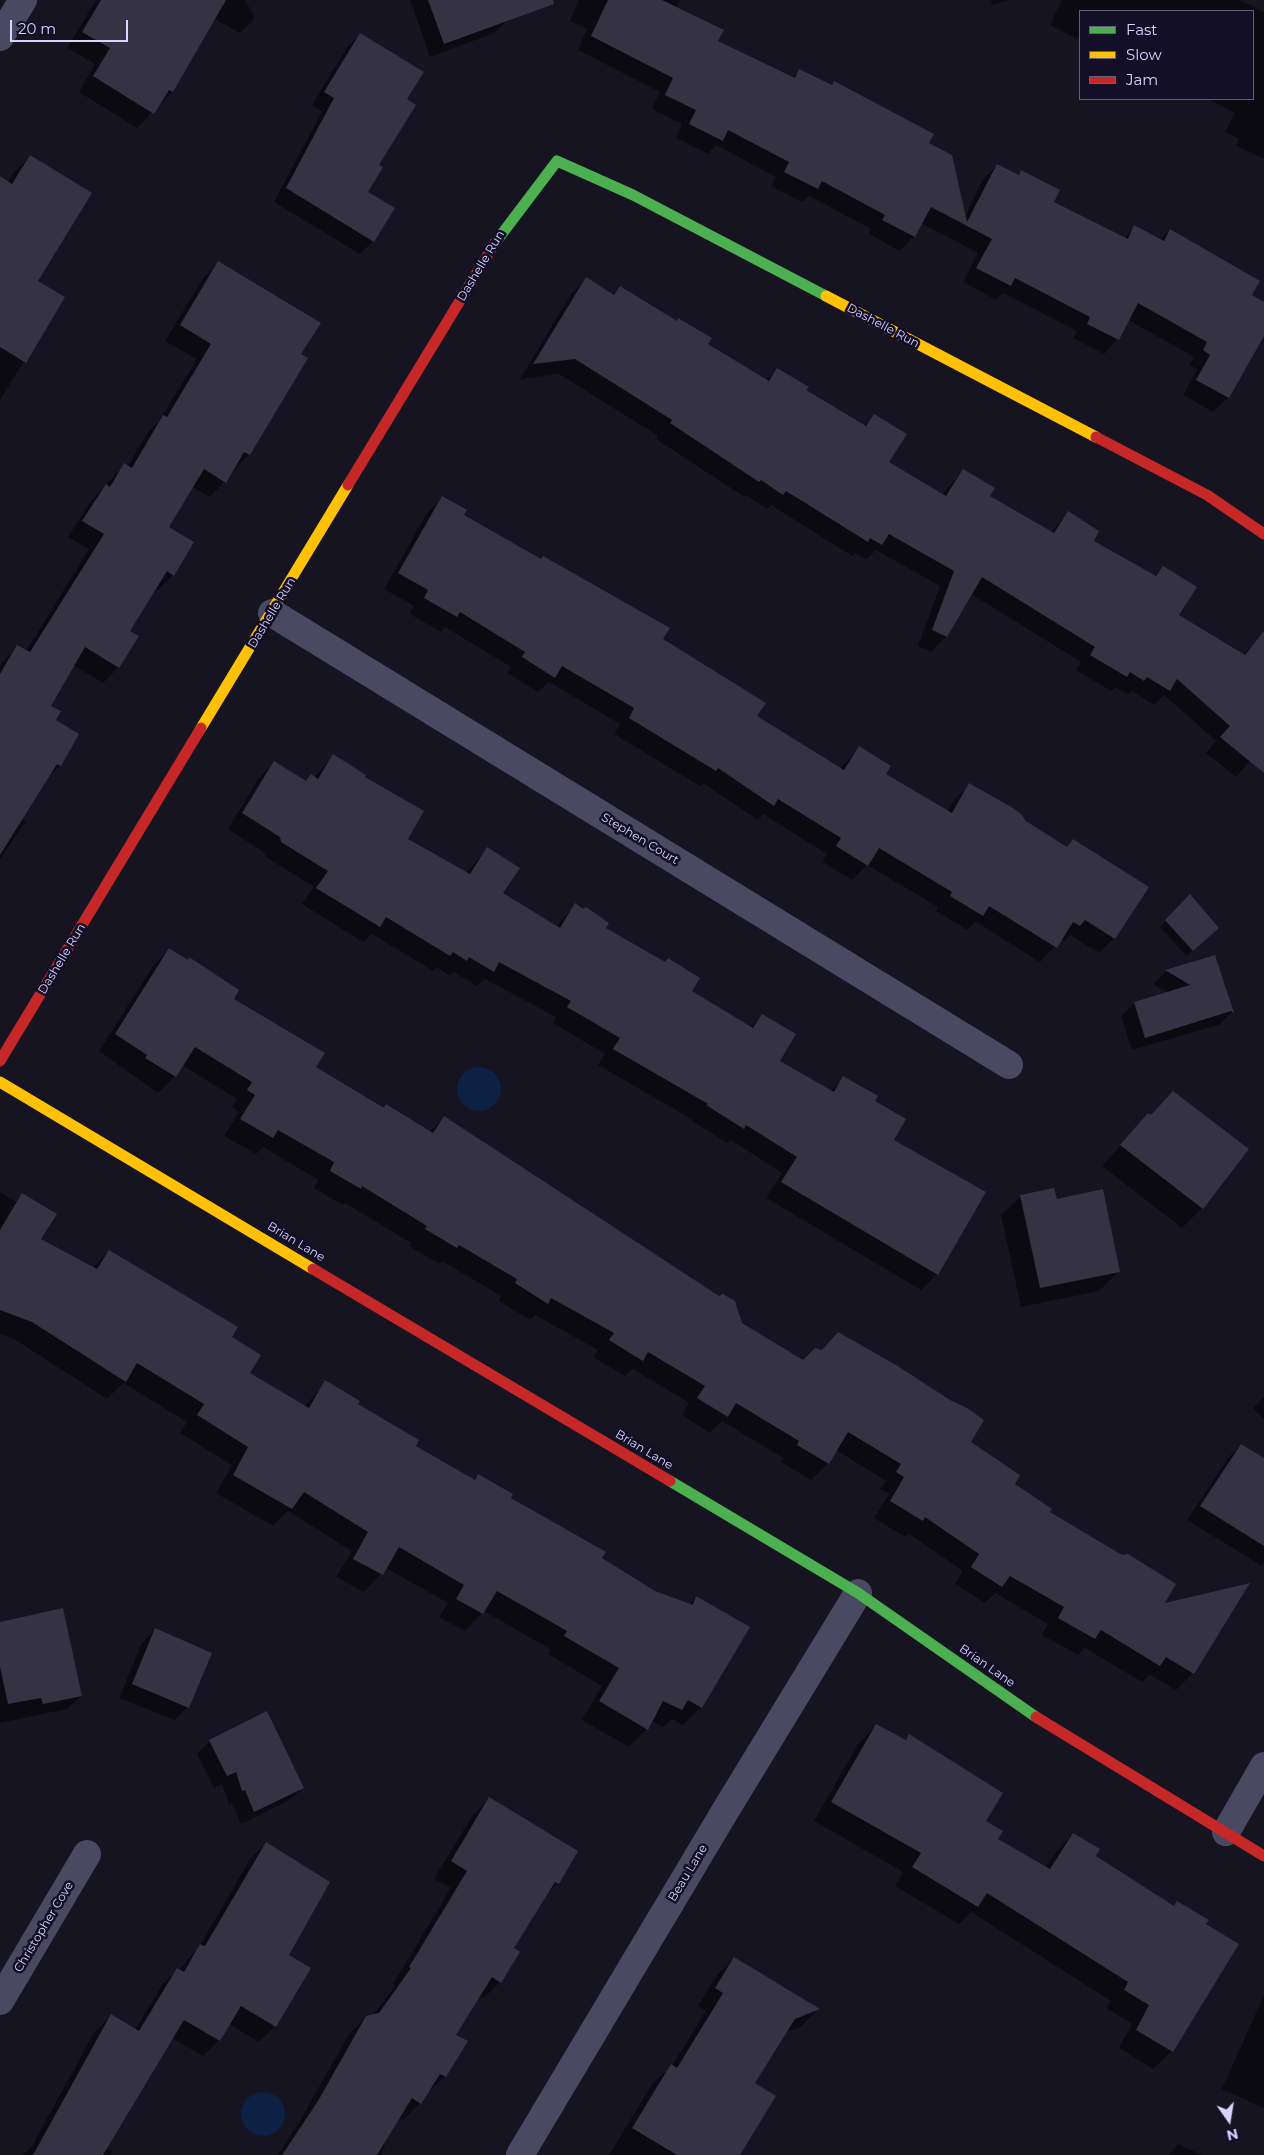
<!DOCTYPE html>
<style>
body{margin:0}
#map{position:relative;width:1264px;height:2155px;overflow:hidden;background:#161421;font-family:Montserrat,sans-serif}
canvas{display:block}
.legend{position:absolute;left:1079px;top:10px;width:175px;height:90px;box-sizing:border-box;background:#130f26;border:1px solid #625e7d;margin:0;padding:6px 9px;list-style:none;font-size:15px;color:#d9d4ff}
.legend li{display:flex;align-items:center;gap:10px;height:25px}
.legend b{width:25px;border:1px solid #625e7d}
.north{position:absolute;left:1204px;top:2095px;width:50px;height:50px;-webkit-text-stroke:4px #130f26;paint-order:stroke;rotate:167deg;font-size:14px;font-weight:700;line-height:20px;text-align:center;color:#d9d4ff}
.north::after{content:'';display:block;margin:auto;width:18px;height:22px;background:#d9d4ff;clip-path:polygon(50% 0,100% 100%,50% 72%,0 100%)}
.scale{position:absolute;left:10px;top:20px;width:118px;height:22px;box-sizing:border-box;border:2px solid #d9d4ff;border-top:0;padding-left:6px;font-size:15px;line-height:18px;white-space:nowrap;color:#d9d4ff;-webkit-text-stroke:4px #130f26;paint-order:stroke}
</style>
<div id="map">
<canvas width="1264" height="2155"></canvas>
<ul class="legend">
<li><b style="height:6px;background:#4caf50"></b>Fast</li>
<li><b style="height:6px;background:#ffc107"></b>Slow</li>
<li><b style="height:6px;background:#c62828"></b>Jam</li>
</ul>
<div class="north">N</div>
<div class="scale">20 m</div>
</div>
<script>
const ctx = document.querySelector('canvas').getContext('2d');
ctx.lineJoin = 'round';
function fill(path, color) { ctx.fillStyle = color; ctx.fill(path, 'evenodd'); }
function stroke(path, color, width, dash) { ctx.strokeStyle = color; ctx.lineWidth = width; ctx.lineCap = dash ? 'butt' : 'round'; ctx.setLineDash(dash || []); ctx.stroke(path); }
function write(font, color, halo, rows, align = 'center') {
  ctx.font = font + ' Montserrat,sans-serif'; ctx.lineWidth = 5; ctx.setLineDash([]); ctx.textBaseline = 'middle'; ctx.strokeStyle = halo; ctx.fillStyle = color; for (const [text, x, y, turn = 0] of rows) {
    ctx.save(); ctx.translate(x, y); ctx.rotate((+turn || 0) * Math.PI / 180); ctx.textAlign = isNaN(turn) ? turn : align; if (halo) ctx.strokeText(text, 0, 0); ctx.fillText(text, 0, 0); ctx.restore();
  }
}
fill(new Path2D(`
 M457 1089a22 22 0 1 1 44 0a22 22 0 1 1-44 0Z
 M241 2114a22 22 0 1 1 44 0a22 22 0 1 1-44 0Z`), '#0d2144');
fill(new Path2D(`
 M96,0H245L255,18L240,33L211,17L192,55L194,56L172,92L137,128L79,92L95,64L67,48Z
 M410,0H500L508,20L494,33L430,57Z
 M579,0H680L676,8L717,42L792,78L800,70L928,144L965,216L983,179L997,165L1017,175L1021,171L1053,202L1124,238L1135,227L1160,240L1170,230L1250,296L1264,304V334L1228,398L1213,412L1183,395L1197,369L1189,365L1194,357L1128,320L1118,339L1104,354L1073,338L1077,331L1003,293L996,300L963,282L978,253L921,223L914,236L900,251L869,234L871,229L809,196L802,202L771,186L776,177L716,145L708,154L676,138L682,124L652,109L660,92L578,50L587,29L570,21Z
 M991,0H1009L992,5Z
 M1062,0H1240L1264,12V159L1236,146L1239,139L1225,132L1235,113L1208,99H1253V11H1080V36L1077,39L1050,25Z
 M360,34L406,100L366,192L373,241L360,254L274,202L322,111L312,105L347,47Z
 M30,157L36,281L63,298L0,400V177L8,183L14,172Z
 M218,263L300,355L249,454L210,497L192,487L167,528L173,575L158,590L155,589L129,632L137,637L118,668L103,683L73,665L49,706L54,721L78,734L60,766L46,779L21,818L26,821L0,859V665L18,646L26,651L89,549L68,537L91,501L124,465L127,467L148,432L159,421L197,359L165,341L203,278Z
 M586,279L612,296L620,287L706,345L765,381L777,369L805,391L864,426L874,416L887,463L942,495L963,470L988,497L1051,532L1069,512L1092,541L1154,576L1163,567L1178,615L1243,655L1260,638L1264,641V745L1236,777L1206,753L1216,741L1164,695L1154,705L1132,691L1128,695L1115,687L1111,691L1076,670L1081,662L971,594L946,637L931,652L918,646L940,586L876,550L867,559L855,553L852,556L771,505L767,509L746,495L743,496L656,439L658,436L559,374L520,379L571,294Z
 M442,498L463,516L661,640L756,716L840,769L859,748L885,775L947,812L954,800L969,785L1066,848L1073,840L1114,938L1099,953L1070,935L1064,941L1061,939L1040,962L976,922L967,930L936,911L938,907L867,865L852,880L822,862L827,854L763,814L758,820L703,783L700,786L614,734L620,724L549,682L538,692L507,673L511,667L445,627L441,632L410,614L414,606L384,589L427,513Z
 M333,756L406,840L466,873L487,849L502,893L556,927L575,905L690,992L750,1028L762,1015L778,1061L830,1091L844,1078L873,1101L893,1140L985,1192L937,1274L921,1290L766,1198L782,1173L731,1140L727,1143L692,1121L693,1120L598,1065L605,1054L553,1023L556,1017L485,979L477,986L454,972L450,976L437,967L433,971L372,934L363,942L302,904L314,887L266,857L265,853L228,829L258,779L274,763L305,782L311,776L314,778Z
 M1190,896L1211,935L1186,956L1160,927Z
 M169,950L315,1067L384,1109L429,1132L444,1118L741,1324L803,1361L821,1351L838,1334L969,1443L1013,1484L1162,1605L1193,1673L1176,1690L1150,1675L1142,1682L1085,1648L1078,1655L1042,1635L1048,1624L995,1593L985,1603L955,1584L963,1571L909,1534L905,1537L874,1518L889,1494L880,1489L886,1481L836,1450L828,1463L811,1480L781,1462L783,1458L722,1421L710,1433L682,1415L689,1403L633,1369L625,1376L593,1357L598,1350L535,1315L530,1320L499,1301L501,1296L442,1261L439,1264L409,1246L411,1243L345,1203L343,1205L314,1188L318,1180L263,1147L256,1154L224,1136L239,1112L232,1107L237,1099L182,1065L175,1076L158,1093L99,1051L153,966Z
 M1214,956L1232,1012L1219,1025L1132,1050L1121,1016L1135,1003L1168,993L1153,984L1166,971Z
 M1148,1115L1247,1150L1202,1208L1182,1228L1102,1166Z
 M0,1192L16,1202L23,1195L39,1240L93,1268L109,1251L230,1338L248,1373L304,1407L326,1382L415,1446L473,1481L479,1475L600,1558L654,1592L689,1605L696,1597L701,1707L683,1725L672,1719L663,1727L651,1721L647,1729L629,1747L582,1720L602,1686L548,1654L550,1649L484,1611L465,1631L439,1617L448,1603L386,1568L364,1592L336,1577L352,1551L288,1511L273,1526L216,1493L232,1465L180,1433L187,1422L123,1383L107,1399L14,1339L0,1334Z
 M1021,1196L1056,1200L1119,1271L1099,1291L1021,1307L1001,1215Z
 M1264,1396V1419L1253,1409Z
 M1241,1445L1264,1460V1563L1262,1566L1187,1520L1228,1458Z
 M0,1624L81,1696L67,1709L0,1723Z
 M155,1630L188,1707L175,1720L119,1698L142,1643Z
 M876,1726L904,1741L909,1736L984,1821L996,1839L1045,1868L1055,1853L1073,1834L1094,1857L1237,1945L1172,2051L1153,2069L1119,2048L1132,2024L1106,2008L1111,2001L971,1912L959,1924L895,1886L903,1872L814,1821L858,1744Z
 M210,1741L303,1787L290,1800L241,1824L232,1803L229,1804L222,1784L214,1788L197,1754Z
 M489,1799L558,1883L546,1894L513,1949L500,1982L483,1999L479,1996L454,2035L466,2041L445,2077L427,2093L420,2103L403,2120L398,2117L383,2142L385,2145L381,2155H278L301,2119L349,2034L366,2017L373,2015L395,1986L393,1984L451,1888L434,1879L472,1816Z
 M266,1843L287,1956L275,2026L259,2042L229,2024L219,2040L203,2056L172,2038L106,2147L112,2151L110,2155H23L32,2146L95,2031L111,2016L135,2030L162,1985L178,1969L179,1970L199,1947L250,1859Z
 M734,1958L818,2009L801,2027L784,2033L753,2083L739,2155H609L653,2083L672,2066L706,2011L698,2006L716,1976Z
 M1264,1995V2108L1222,2089Z
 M1178,2144L1202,2155H1169Z`), '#0007');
fill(new Path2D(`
 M101,0H226L173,92L169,90L154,114L93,76L110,48L82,32Z
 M428,0H553L554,4L444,44Z
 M608,0H662L724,30L718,41L795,78L799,69L832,85L834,81L934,134L929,143L952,155L967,222L997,164L1019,175L1021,170L1060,190L1054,202L1128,239L1134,225L1164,241L1170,229L1260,281L1252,295L1264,302V336L1229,398L1196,380L1210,355L1203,350L1207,342L1138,303L1119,340L1087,324L1090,317L1015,278L1011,286L976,268L992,239L931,207L915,237L882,220L885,215L822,181L818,189L784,172L789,162L728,130L723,141L689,124L696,110L665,95L673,78L591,36Z
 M360,33L424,72L407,99L416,105L379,165L383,167L368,192L395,208L374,242L286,188L334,98L324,92Z
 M30,155L92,193L38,281L65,297L26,363L0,347V176L12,184Z
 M218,261L321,323L301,354L308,358L250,455L244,452L226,483L204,469L169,527L194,542L174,576L167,571L130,631L139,636L119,668L85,647L51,706L61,711L56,720L79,734L61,766L57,764L0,855V674L17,645L30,652L104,534L82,521L106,484L110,487L124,463L132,468L163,415L167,417L211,344L180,325Z
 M586,277L614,295L620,286L677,321L678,318L712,338L708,344L769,381L777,368L809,387L806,390L866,426L874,414L907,434L889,462L946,496L963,469L995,488L990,496L1054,533L1068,511L1099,531L1094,541L1156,576L1163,566L1197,587L1179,615L1245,655L1264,631V773L1220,737L1230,726L1177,679L1170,691L1147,677L1144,681L1130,672L1127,677L1090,655L1095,647L982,577L947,637L932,630L954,571L889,534L882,545L870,538L868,542L786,491L783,495L761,480L759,482L670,423L672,420L575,359L533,364Z
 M442,496L467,510L464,515L541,559L543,556L670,628L663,639L766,703L757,716L844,770L859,746L891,766L886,774L952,813L969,783L1013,808L1022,815L1026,821L1067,847L1073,839L1149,887L1115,939L1085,920L1080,926L1073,922L1057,948L989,906L983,916L950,896L952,892L879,848L868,866L836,846L841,838L778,799L774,806L718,768L716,771L629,718L634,708L562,666L555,678L522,657L525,652L460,612L457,617L424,598L428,590L398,573Z
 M333,754L366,775L365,777L424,811L408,839L470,874L487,847L520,868L503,893L560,928L575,903L583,909L586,907L609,923L606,928L665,962L668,958L700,978L692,991L753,1028L762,1014L796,1034L780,1061L834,1092L843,1076L878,1096L875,1101L906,1119L894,1140L986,1192L938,1275L781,1182L797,1157L746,1125L744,1129L706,1105L708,1104L613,1049L620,1038L567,1007L571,1001L499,962L494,972L469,957L467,961L453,952L450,956L386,917L380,927L316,888L328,871L281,842L280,837L242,813L274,761L306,781L311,774L318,779Z
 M1190,894L1219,928L1193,951L1165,920Z
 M169,948L188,960L189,957L239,990L234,999L325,1053L316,1067L384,1108L386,1104L433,1133L444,1116L719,1296L723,1294L735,1301L742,1323L803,1360L815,1348L822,1350L838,1332L896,1365L950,1400L967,1408L984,1420L971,1442L1020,1475L1015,1484L1052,1509L1050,1512L1122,1555L1128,1554L1176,1584L1165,1603L1250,1583L1194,1674L1166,1657L1160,1666L1101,1630L1095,1639L1058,1618L1064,1607L1010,1576L1002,1587L971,1567L979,1554L925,1517L923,1521L890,1501L904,1477L896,1472L901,1464L848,1432L829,1464L797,1445L799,1441L736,1403L728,1417L697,1398L705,1386L648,1352L643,1361L609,1340L614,1333L551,1298L548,1304L515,1283L517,1279L459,1245L457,1248L425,1229L427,1226L362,1186L361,1189L330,1171L334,1162L278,1130L273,1138L240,1119L255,1095L247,1090L252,1082L195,1047L176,1077L145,1058L147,1055L115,1034Z
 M1215,955L1234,1013L1231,1011L1145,1038L1134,1002L1190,985L1165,970Z
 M1173,1091L1249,1149L1203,1209L1120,1145L1148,1113L1151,1115Z
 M1054,1188L1057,1199L1103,1189L1120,1272L1040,1288L1020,1195Z
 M22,1193L57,1214L41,1239L97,1269L109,1250L238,1327L232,1337L261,1355L250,1373L309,1408L325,1380L360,1401L358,1404L419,1440L416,1446L475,1480L478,1474L513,1494L511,1498L606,1552L602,1558L655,1591L693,1605L696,1596L750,1627L702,1708L688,1700L682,1710L663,1701L648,1730L599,1701L619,1668L564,1636L567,1631L497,1591L483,1614L456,1599L464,1585L399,1547L383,1575L353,1559L368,1532L304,1492L292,1509L233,1475L248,1447L197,1415L204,1404L137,1363L126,1382L32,1322L0,1310V1230Z
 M1241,1444L1264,1458V1546L1200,1506Z
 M63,1608L82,1696L43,1704L41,1698L8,1704L0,1667V1622Z
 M155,1628L212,1653L189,1708L132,1684Z
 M267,1711L304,1788L254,1812L245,1790L242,1791L236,1772L227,1776L209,1740Z
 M876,1724L906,1740L909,1734L1003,1793L986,1821L1003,1831L998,1839L1050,1869L1073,1833L1100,1849L1096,1856L1174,1906L1177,1901L1209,1920L1206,1924L1239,1944L1173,2052L1136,2030L1149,2005L1124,1990L1128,1982L987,1893L978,1907L912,1867L921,1853L831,1802Z
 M489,1797L578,1851L559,1884L555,1882L514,1948L520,1952L501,1983L492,1977L456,2035L468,2041L446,2077L440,2074L421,2104L412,2098L377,2155H282L318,2101L366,2016L379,2013L411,1968L409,1967L467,1871L451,1861Z
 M266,1842L330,1882L289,1955L311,1968L276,2027L241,2006L220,2041L184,2020L103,2155H33L111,2014L139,2031L177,1968L184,1972L200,1944L205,1946Z
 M734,1957L820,2009L795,2019L755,2083L776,2096L740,2155H677L632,2128L671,2064L677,2068L723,1993L715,1988Z`), '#343243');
stroke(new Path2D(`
 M0,37L23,0
 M272,613L1009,1065
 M1226,1832L1264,1766
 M0,2001L87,1854
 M520,2155L724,1813L858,1593`), '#4a4962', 28);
stroke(new Path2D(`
 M495,243L557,161L633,195L826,296
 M670,1481L858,1593L1036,1717`), '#4caf50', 11);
stroke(new Path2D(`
 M826,296L1096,437
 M201,728L348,485
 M0,1082L313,1269`), '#ffc107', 11);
stroke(new Path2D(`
 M1096,437L1207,495L1264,534
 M348,485L495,243
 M0,1061L201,728
 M313,1269L670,1481
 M1036,1717L1264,1856`), '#c62828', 11);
write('12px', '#d9d4ff', '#130f26', [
 ["Dashelle Run",481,266,-59],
 ["Dashelle Run",883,326,28],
 ["Dashelle Run",272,613,-59],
 ["Stephen Court",640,839,31],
 ["Dashelle Run",62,959,-59],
 ["Brian Lane",296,1242,31],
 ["Brian Lane",644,1450,31],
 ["Brian Lane",987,1666,35],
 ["Beau Lane",688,1873,-59],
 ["Christopher Cove",44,1927,-59]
]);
</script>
